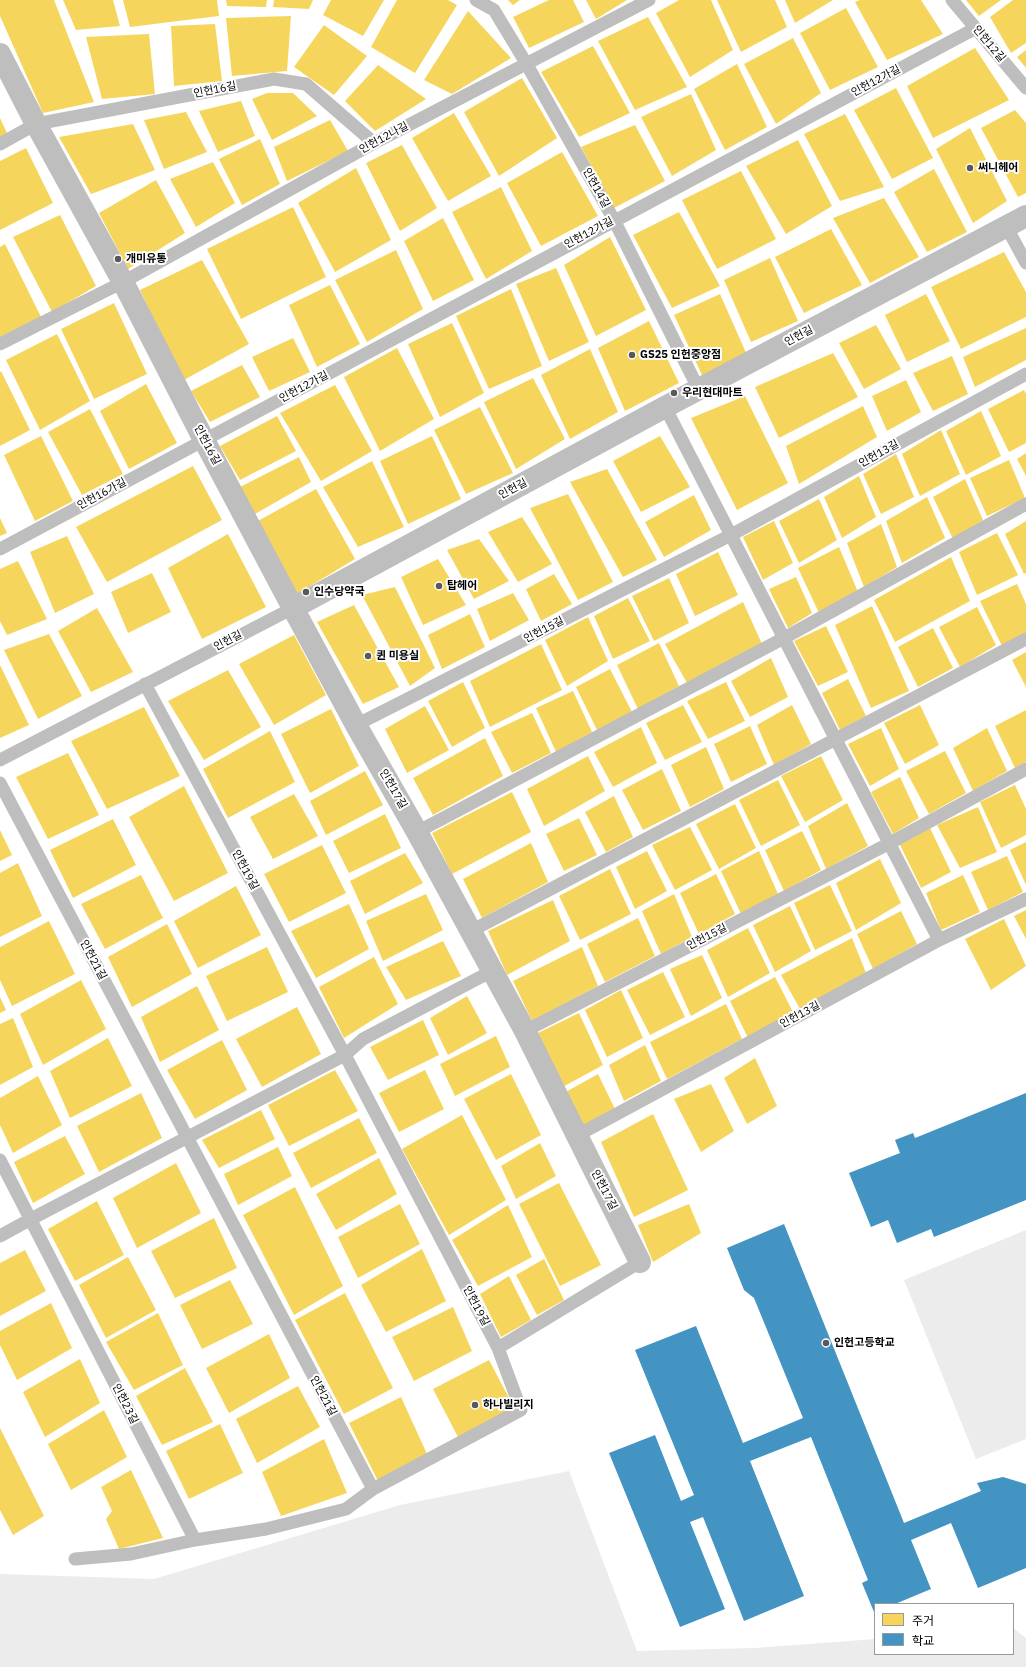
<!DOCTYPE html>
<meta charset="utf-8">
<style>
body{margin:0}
#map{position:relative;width:1026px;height:1667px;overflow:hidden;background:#fff;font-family:"IBM Plex Sans","Noto Sans KR",sans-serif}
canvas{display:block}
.legend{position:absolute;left:874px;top:1603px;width:140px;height:52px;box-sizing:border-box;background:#fff;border:1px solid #999;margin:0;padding:5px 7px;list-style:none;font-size:12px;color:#000}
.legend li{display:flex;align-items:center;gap:8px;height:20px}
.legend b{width:20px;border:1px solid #999}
</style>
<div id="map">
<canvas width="1026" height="1667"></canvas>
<ul class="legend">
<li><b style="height:11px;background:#f6d55c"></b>주거</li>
<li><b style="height:11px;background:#4393c3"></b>학교</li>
</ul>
</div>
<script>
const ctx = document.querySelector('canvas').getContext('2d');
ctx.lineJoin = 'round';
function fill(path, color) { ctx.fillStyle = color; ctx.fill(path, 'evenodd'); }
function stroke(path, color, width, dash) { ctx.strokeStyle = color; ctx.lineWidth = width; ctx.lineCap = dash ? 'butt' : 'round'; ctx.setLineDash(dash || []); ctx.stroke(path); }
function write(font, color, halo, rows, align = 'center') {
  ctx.font = font + ' "IBM Plex Sans","Noto Sans KR",sans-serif'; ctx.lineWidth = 4; ctx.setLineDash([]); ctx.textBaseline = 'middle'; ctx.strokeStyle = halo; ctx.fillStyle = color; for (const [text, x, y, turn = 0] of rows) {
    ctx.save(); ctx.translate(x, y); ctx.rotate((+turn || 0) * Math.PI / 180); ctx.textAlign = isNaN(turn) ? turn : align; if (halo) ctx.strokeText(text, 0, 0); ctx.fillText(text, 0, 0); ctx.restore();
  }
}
fill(new Path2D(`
 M1026,1230V1439L976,1459L904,1280Z
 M569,1471L637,1651L755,1648L875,1639V1654H1013V1628L1026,1638V1667H0V1574L154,1579L400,1505Z`), '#ececec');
fill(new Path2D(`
 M0,0H54L94,102L43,113L0,16Z
 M63,0H113L120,26L76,30Z
 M123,0H217L219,16L130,27Z
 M226,0H267L266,7L227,6Z
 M274,0H313L309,9L273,7Z
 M331,0H384L363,36L323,15Z
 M397,0H448L457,5L415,73L371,47Z
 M508,0H520L513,5Z
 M549,0H573L584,22L529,48L513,17Z
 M586,0H627L596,19Z
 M679,0H711L733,50L690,77L656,13Z
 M717,0H775L787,27L741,52Z
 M785,0H833L795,23Z
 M860,0H921L943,34L887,60L855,2Z
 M966,0H1001L979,16Z
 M1013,0H1026V43L1011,53L990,17Z
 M846,8L878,67L830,90L800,33Z
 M468,11L511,58L452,94L424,80Z
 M291,16L287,71L232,76L226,18Z
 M648,17L687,87L635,110L598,41Z
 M215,24L222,81L174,86L171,26Z
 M324,25L367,56L334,95L294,67Z
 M149,34L155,94L102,99L86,37Z
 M793,38L821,93L776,124L744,64Z
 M593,46L630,113L579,137L541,72Z
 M975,48L1009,100L933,138L907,86Z
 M1026,50V68L1017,57Z
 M737,64L767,127L725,150L694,89Z
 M378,65L426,99L375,131L345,101Z
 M522,78L557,138L499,176L464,112Z
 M896,88L933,158L892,179L854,110Z
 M267,93H293L317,116L272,140L252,99Z
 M691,94L716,150L672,176L641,117Z
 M241,101L255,136L218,152L199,111Z
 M1015,110L1026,123V193L1018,197L981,128Z
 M186,112L207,152L164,169L144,120Z
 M454,113L491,176L448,201L412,138Z
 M845,114L884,187L840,201L804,134Z
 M0,118L7,133L0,137Z
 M330,120L348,151L287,181L274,147Z
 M133,124L155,170L91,194L59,137Z
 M635,125L665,181L614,208L581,147Z
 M970,128L1007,201L973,223L936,149Z
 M260,139L280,184L242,205L219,159Z
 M798,140L832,206L786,234L746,166Z
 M402,145L437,208L400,231L366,163Z
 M26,148L53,203L0,230V161Z
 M562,152L598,216L541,246L507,183Z
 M213,162L235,203L196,227L170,179Z
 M356,168L391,240L335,272L298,203Z
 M934,169L967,232L927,252L894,192Z
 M741,171L776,239L717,269L682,200Z
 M156,180L185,233L128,269L99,213Z
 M501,187L532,251L486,279L452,212Z
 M884,198L919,257L870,283L833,218Z
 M293,207L326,277L241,319L207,249Z
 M679,212L720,286L672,308L633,235Z
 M60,215L96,286L52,312L13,237Z
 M443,218L474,280L433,301L404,241Z
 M831,229L862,285L804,313L775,257Z
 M610,237L646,310L596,336L564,265Z
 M5,244L41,317L0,337V247Z
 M396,250L423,309L367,342L335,280Z
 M1004,252L1026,292V317L961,349L931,287Z
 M770,258L798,321L751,342L724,280Z
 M202,260L249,344L182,381L140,290Z
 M556,268L589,342L549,361L516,284Z
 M330,285L360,344L317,367L289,305Z
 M511,289L542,366L489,389L456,316Z
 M720,294L747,355L702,375L674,315Z
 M926,294L950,341L907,362L885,315Z
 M114,303L147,374L94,399L61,329Z
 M649,321L679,383L625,411L598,348Z
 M452,323L484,393L440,417L408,344Z
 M876,325L901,369L864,389L839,343Z
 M1026,328V360L975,387L963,357Z
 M57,334L90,401L40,430L6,360Z
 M293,338L310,372L269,391L252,357Z
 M397,348L434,419L380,451L344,377Z
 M590,349L618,412L570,439L541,375Z
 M833,353L858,397L779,438L755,387Z
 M952,356L968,394L933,411L913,373Z
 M242,365L260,397L210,422L191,391Z
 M1,371L30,430L0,446V372Z
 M533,378L565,439L516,469L484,402Z
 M906,380L921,412L887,431L872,396Z
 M146,384L177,443L129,469L100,411Z
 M335,385L372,451L321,481L280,413Z
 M1024,390L1026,394V443L1009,452L988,409Z
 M745,396L788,483L737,510L691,418Z
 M863,406L877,437L799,484L786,446Z
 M480,407L513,473L466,494L434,430Z
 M90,409L123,474L82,495L48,432Z
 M981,411L1001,456L966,475L946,431Z
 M277,416L296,451L240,480L220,446Z
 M941,430L960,474L920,496L902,454Z
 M41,436L73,501L35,521L4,455Z
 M432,436L461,499L408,524L380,461Z
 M660,436L690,487L641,512L613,461Z
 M1026,453V476L1017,459Z
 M896,454L914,497L881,514L863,474Z
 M299,457L311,482L255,514L240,487Z
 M1009,460L1025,498L987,516L970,478Z
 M372,461L404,527L358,547L323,487Z
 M193,466L222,520L107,582L76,527Z
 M607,469L657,560L623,577L570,482Z
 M859,476L876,517L842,538L824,497Z
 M965,479L983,520L953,539L933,497Z
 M316,489L355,559L297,594L256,522Z
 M568,494L613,582L578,600L530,508Z
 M694,495L711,530L664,557L645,522Z
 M927,497L945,538L902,563L886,521Z
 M819,499L837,540L799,563L779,521Z
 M522,517L552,564L518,582L488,532Z
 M0,518L7,533L0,536Z
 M774,521L793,563L763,580L743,537Z
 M1026,521V573L1024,574L1005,534Z
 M881,524L897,567L864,587L847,543Z
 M997,533L1018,575L977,595L959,552Z
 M228,534L266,607L202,639L168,568Z
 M67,536L94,594L55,613L30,552Z
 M479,539L509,581L474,599L447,550Z
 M839,547L858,592L819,613L798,568Z
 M718,552L738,595L695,616L676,574Z
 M951,557L970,601L895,642L874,600Z
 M438,559L466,605L423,625L401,577Z
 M18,561L47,619L7,635L0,621V569Z
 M152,573L171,612L128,633L111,592Z
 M554,574L572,604L541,621L526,589Z
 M796,577L812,613L788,628L769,589Z
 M669,578L689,623L654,641L632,596Z
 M1017,584L1026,604V633L1002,646L980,601Z
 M395,587L435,668L410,686L362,595Z
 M513,593L529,620L490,641L477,609Z
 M628,598L650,641L613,659L594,616Z
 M743,602L762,644L687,683L665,644Z
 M354,605L399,687L363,704L317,622Z
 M872,606L909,691L871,708L835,625Z
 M977,607L996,645L960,667L939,627Z
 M97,608L133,672L91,692L58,631Z
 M470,614L485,647L442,669L428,635Z
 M588,617L608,661L567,686L545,640Z
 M826,626L848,672L818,686L794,641Z
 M933,628L953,668L918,687L898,647Z
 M49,634L82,696L38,719L4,650Z
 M294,635L326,695L274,725L239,664Z
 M659,643L679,686L638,709L617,665Z
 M541,644L562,690L490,727L470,681Z
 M1026,652V687L1012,660Z
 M771,658L788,697L750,717L731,681Z
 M0,665L29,725L0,738Z
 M610,669L632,712L597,730L576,687Z
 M228,670L261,727L204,760L168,701Z
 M848,679L866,716L840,730L822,693Z
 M463,682L485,728L452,747L428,701Z
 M726,682L745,721L708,739L687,701Z
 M573,691L592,732L556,752L536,708Z
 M683,705L702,742L665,760L646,723Z
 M792,705L811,744L774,765L757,725Z
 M920,705L939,745L905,764L884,723Z
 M425,706L449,750L407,773L385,729Z
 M144,707L180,776L107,809L71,741Z
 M331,709L359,766L310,793L281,734Z
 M1026,710V762L1015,768L995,726Z
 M532,713L551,753L512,773L491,732Z
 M750,726L767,764L731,782L714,744Z
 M641,727L657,763L613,787L594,752Z
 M881,728L899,769L870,786L848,744Z
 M987,728L1007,771L973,791L953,748Z
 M270,731L295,782L228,818L203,769Z
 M485,738L503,776L433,815L413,778Z
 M706,747L724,789L690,807L671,765Z
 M945,751L966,793L929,814L906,771Z
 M68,753L99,815L48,839L16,777Z
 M588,756L605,791L544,826L527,789Z
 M821,756L843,800L805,822L781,776Z
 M662,769L681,811L643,830L622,790Z
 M365,771L383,805L326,835L310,801Z
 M900,777L919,818L893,834L871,792Z
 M778,780L800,825L761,846L739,800Z
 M1015,785L1026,809V835L1001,848L980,802Z
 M184,786L228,873L174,901L129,817Z
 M512,792L531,832L452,874L432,833Z
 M294,794L318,836L273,859L250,817Z
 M614,796L633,837L606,852L585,812Z
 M847,803L868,846L826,869L808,826Z
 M735,804L756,848L719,869L696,824Z
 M978,807L997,852L960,868L937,825Z
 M385,814L401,848L349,873L333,841Z
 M579,818L597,855L564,871L546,834Z
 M113,819L136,865L73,898L50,850Z
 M690,827L712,870L675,890L652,845Z
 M930,828L951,872L921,888L900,845Z
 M0,830L12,855L0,861Z
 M802,831L821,870L784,891L765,850Z
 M1026,842V885L1010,850Z
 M531,843L548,882L482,918L463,879Z
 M322,845L346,893L289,922L264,874Z
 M647,851L667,891L635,909L616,867Z
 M759,851L778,894L741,914L721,871Z
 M405,853L423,883L365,914L350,881Z
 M1007,856L1023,892L988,910L971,872Z
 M880,859L901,903L856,930L836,883Z
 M18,863L42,916L0,937V873Z
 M610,869L631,914L580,940L559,896Z
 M716,874L735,914L699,934L680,893Z
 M141,875L163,918L105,949L81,904Z
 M963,875L980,912L941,930L926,893Z
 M830,885L852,931L815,950L794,903Z
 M236,886L261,935L198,968L174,921Z
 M426,894L443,930L383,961L366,921Z
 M674,894L692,937L661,954L642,911Z
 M553,900L570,941L507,975L488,931Z
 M349,904L369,949L316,978L291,931Z
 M790,906L811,951L775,972L753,925Z
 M1026,910V939L1014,916Z
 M901,911L917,944L873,969L857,934Z
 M638,918L655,956L605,982L587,944Z
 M1004,919L1026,966L991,990L965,939Z
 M49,921L75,974L12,1006L0,980V947Z
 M167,924L192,974L132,1007L108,957Z
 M748,928L770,973L728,997L707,950Z
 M852,938L866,973L800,1009L781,975Z
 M443,941L461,976L406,1000L386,967Z
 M267,947L288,992L227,1021L206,976Z
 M582,947L598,986L532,1021L513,981Z
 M702,955L722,998L691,1016L670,969Z
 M374,957L398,1004L344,1038L319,987Z
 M663,972L685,1017L650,1035L627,990Z
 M775,977L793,1012L748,1038L730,1001Z
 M81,980L106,1029L43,1065L20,1014Z
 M197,986L219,1030L160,1062L141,1017Z
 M621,990L643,1038L607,1057L585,1010Z
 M467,996L487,1033L448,1055L430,1018Z
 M0,997L6,1010L0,1013Z
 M726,1004L742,1039L667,1079L650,1042Z
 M297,1007L321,1054L262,1087L236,1039Z
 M579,1013L603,1065L559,1089L534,1035Z
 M13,1018L33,1067L0,1085V1024Z
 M423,1020L439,1055L388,1080L370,1047Z
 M496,1036L510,1067L455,1096L440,1064Z
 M108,1038L132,1086L70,1118L50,1071Z
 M222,1040L247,1090L195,1119L167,1070Z
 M645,1045L661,1081L624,1101L609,1065Z
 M755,1058L777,1106L747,1124L724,1078Z
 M335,1070L358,1111L289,1146L268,1105Z
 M425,1070L444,1109L399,1132L379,1093Z
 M511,1074L541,1135L496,1160L464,1099Z
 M598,1074L615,1109L580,1127L564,1093Z
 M38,1076L62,1125L13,1153L0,1125V1098Z
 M711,1084L734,1131L701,1152L674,1099Z
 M141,1093L162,1138L99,1172L77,1126Z
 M261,1110L275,1139L219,1168L202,1140Z
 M653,1114L688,1190L634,1217L601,1142Z
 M462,1115L506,1200L449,1235L402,1149Z
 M359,1118L377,1153L311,1188L293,1153Z
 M65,1136L85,1174L33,1203L14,1162Z
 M540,1143L556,1176L516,1199L501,1166Z
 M278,1147L292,1176L238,1205L224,1174Z
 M379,1158L397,1194L336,1230L316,1194Z
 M176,1163L201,1213L137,1248L113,1198Z
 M559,1183L601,1265L560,1286L519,1204Z
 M295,1187L343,1286L294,1315L243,1215Z
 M97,1201L124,1255L75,1281L48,1229Z
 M400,1204L420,1244L358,1278L338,1237Z
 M689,1204L701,1233L653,1262L638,1225Z
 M508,1205L532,1257L478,1286L452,1240Z
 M214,1218L237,1268L175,1298L151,1251Z
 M422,1249L446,1301L386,1332L361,1285Z
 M25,1250L46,1291L0,1316V1263Z
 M128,1257L156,1310L106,1338L79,1285Z
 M544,1259L564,1300L537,1315L516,1275Z
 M509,1276L531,1320L501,1337L480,1294Z
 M230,1280L253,1324L202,1349L180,1305Z
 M345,1293L393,1388L344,1414L295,1320Z
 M51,1303L72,1348L17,1380L0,1345V1331Z
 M453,1307L472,1351L414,1381L392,1337Z
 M158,1313L183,1365L134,1390L106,1342Z
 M269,1334L290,1378L229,1413L206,1368Z
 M80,1359L100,1403L45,1437L23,1392Z
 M489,1360L509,1398L506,1412L458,1437L433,1389Z
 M185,1368L213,1422L162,1445L136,1396Z
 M298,1386L320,1427L257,1463L236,1419Z
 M401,1397L427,1454L378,1481L349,1423Z
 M104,1410L127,1457L71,1490L48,1444Z
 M220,1424L243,1473L189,1499L166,1451Z
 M0,1428L44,1516L13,1535L0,1510Z
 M324,1439L347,1493L281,1516L262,1472Z
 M131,1470L163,1538L119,1549L106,1519L112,1511L101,1487Z`), '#f6d55c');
fill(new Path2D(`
 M1026,1093V1200L934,1237L931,1229L897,1243L888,1220L871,1227L849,1173L900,1153L895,1140L913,1133L915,1138Z
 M784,1224L904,1523L981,1491L977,1483L1003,1477L1026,1484V1568L978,1588L951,1523L911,1540L931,1589L895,1604H875L874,1612L862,1583L868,1580L811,1437L750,1461L804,1596L744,1621L703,1517L690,1522L725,1609L680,1627L609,1453L655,1435L681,1501L694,1495L635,1350L696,1326L743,1443L803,1418L754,1298L744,1290L727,1248Z`), '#4393c3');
stroke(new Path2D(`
 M476,0L494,10L526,63L614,220L699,390
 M952,0L1026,88
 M0,144L36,124L274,79L306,84L374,143
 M1006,226L1026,263
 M0,344L123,282L374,143L649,0
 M665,407L939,940
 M0,549L976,28
 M356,725L731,535L1026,374
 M0,760L293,608
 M0,783L373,1489
 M417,832L784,638L1026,504
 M471,931L1026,639
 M525,1031L890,843L1026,769
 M576,1136L939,940L1026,899
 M0,1160L195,1540
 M0,1236L31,1219L345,1055L363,1039L492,971
 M498,1348L640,1262
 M75,1559L131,1554L195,1540L266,1529L346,1509L373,1489L521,1410L498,1348L345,1055L145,684`), '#bebebe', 13);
stroke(new Path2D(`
 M0,54L36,124L123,282L204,440L293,608L356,725L417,832L525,1031L640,1262
 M293,608L665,407L1026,216`), '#bebebe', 22);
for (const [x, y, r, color] of [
 [970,168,4,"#595959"],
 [118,259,4,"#595959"],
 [632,355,4,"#595959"],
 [674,393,4,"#595959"],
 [439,586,4,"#595959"],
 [306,592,4,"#595959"],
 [368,656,4,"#595959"],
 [826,1343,4,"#595959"],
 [475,1405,4,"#595959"]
]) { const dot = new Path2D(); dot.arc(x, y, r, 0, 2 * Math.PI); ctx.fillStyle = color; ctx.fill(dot); stroke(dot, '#fff', 1.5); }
write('11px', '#000', '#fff', [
 ["인헌12길",989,44,50],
 ["인헌12가길",876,81,-28],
 ["인헌16길",215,90,-11],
 ["인헌12나길",384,138,-28],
 ["인헌14길",596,188,61],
 ["인헌12가길",589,233,-28],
 ["인헌길",799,336,-28],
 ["인헌12가길",304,387,-28],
 ["인헌16길",207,445,62],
 ["인헌13길",879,454,-29],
 ["인헌길",513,489,-28],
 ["인헌16가길",102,494,-28],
 ["인헌15길",544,630,-27],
 ["인헌길",228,641,-27],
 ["인헌17길",393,789,60],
 ["인헌19길",245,870,62],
 ["인헌15길",707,937,-27],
 ["인헌21길",93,960,62],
 ["인헌13길",800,1015,-28],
 ["인헌17길",604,1190,63],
 ["인헌19길",476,1306,62],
 ["인헌21길",323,1396,62],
 ["인헌23길",125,1404,63]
]);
write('bold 11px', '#000', '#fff', [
 ["써니헤어",978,168],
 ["개미유통",126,259],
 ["GS25 인헌중앙점",640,355],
 ["우리현대마트",682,393],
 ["탑헤어",447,586],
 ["인수당약국",314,592],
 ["퀸 미용실",376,656],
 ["인헌고등학교",834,1343],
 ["하나빌리지",483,1405]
], 'left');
</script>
